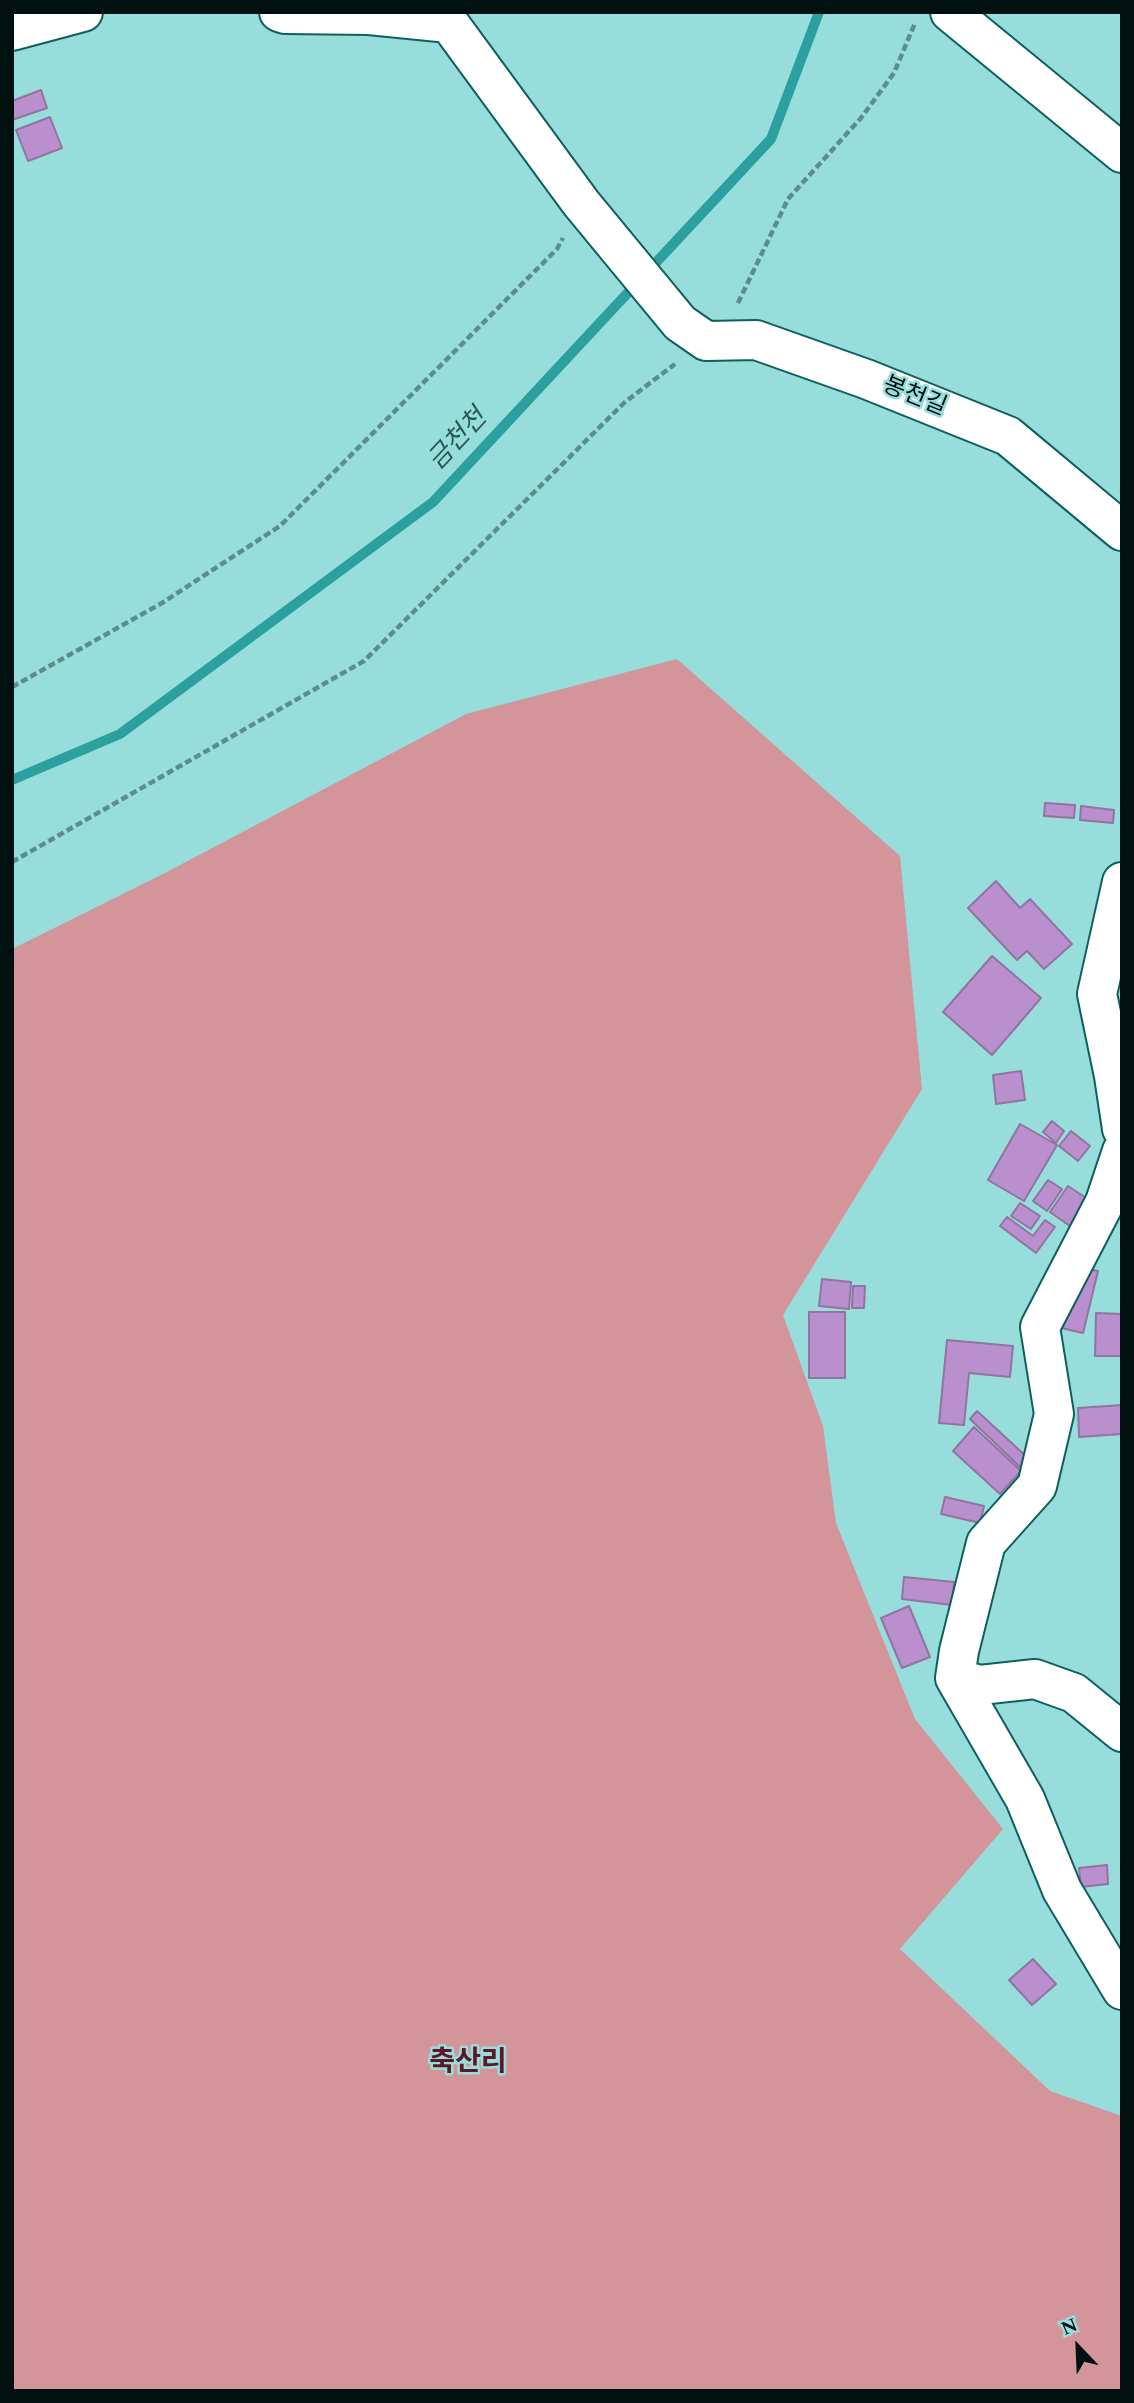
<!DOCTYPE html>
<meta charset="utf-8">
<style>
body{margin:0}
#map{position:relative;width:1134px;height:2403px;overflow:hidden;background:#96dddc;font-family:Spectral,serif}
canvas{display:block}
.frame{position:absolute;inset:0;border:14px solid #001110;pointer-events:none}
.north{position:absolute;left:1043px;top:2312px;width:70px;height:70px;-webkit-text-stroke:5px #96dddc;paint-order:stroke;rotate:337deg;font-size:19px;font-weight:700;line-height:28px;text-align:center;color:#001110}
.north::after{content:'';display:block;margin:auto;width:24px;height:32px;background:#001110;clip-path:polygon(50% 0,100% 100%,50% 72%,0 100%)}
</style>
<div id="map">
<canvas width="1134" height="2403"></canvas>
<div class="frame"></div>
<div class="north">N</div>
</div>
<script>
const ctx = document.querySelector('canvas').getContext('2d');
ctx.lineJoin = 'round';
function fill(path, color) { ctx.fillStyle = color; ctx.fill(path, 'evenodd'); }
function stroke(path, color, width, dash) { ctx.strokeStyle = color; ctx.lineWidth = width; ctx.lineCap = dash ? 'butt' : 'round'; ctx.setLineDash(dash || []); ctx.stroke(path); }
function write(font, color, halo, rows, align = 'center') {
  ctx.font = font + ' Spectral,"Noto Sans KR",serif'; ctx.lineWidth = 5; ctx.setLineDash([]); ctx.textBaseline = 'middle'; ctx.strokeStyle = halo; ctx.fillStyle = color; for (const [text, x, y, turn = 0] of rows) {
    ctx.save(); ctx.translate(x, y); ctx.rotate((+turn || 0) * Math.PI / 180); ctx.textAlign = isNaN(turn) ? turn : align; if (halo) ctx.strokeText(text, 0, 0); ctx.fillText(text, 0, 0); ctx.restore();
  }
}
fill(new Path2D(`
 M677,659L900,856L922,1089L783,1315L823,1426L836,1523L915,1719L1003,1829L900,1949L1050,2091L1122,2116V2391H12V949L165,873L466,714Z`), '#d3959a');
stroke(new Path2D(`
 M12,780L120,734L433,502L771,139L819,12`), '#2ba09e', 10);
const building = new Path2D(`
 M41,90L47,108L12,120V101Z
 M50,117L62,148L28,161L16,130Z
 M1045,803L1075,805L1074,818L1044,816Z
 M1081,806L1114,810L1113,823L1080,820Z
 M996,881L1020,908L1030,899L1072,944L1044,969L1027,951L1017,960L968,908Z
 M992,956L1041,998L992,1055L943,1012Z
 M1021,1071L1025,1100L996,1104L993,1075Z
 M1052,1121L1064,1131L1056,1143L1043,1132Z
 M1020,1124L1057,1145L1024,1201L988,1180Z
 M1071,1131L1090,1146L1078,1161L1059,1146Z
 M1048,1180L1062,1189L1047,1211L1033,1201Z
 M1068,1186L1092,1202L1074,1229L1050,1212Z
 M1020,1203L1040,1216L1031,1229L1011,1216Z
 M1007,1217L1033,1236L1045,1220L1055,1227L1036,1253L1000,1226Z
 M1076,1266L1098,1271L1083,1333L1061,1328Z
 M822,1279L851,1282L849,1309L819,1306Z
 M853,1286H865L864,1308H852Z
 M809,1312H845V1378H809Z
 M1096,1313L1122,1314V1356H1095Z
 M947,1340L1013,1346L1010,1377L969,1373L964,1425L939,1423Z
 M1122,1405V1434L1079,1437L1078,1408Z
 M977,1411L1029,1459L1021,1468L970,1419Z
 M974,1427L1021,1471L1000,1494L953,1451Z
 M945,1497L984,1506L980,1523L941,1514Z
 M904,1577L954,1582L952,1605L902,1599Z
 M909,1606L930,1657L902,1668L881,1618Z
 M1107,1865L1108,1884L1081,1887L1079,1868Z
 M1033,1959L1056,1984L1032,2005L1009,1980Z`);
fill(building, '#b98fce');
stroke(building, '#91749f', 2);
const minor = new Path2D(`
 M279,12L285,14L369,15L449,23L581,203L680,323L706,341L756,340L866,379L1008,436L1122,531
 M950,12L1122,153
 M12,31L83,12
 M1122,882L1097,994L1114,1076L1122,1129
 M1122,1151L1105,1202L1040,1327L1054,1414L1037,1486L986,1543L959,1651L955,1678L1025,1799L1062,1890L1122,1990
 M955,1678L980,1685L1035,1679L1074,1693L1122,1732`);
stroke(minor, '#0e5f5e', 42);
stroke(new Path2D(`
 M738,303L788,199L861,118L894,73L915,23
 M12,687L162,603L280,526L557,249L563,238
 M12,862L364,661L625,402L675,364`), '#5b8d8c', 4.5, [7, 3.5]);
stroke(minor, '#fff', 38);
write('24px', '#001110', '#96dddc', [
 ["봉천길",914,398,22]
]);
write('italic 26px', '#285756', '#96dddc', [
 ["금천천",459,441,-47]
]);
write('bold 28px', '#5d1825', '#96dddc', [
 ["축산리",468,2065]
]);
</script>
